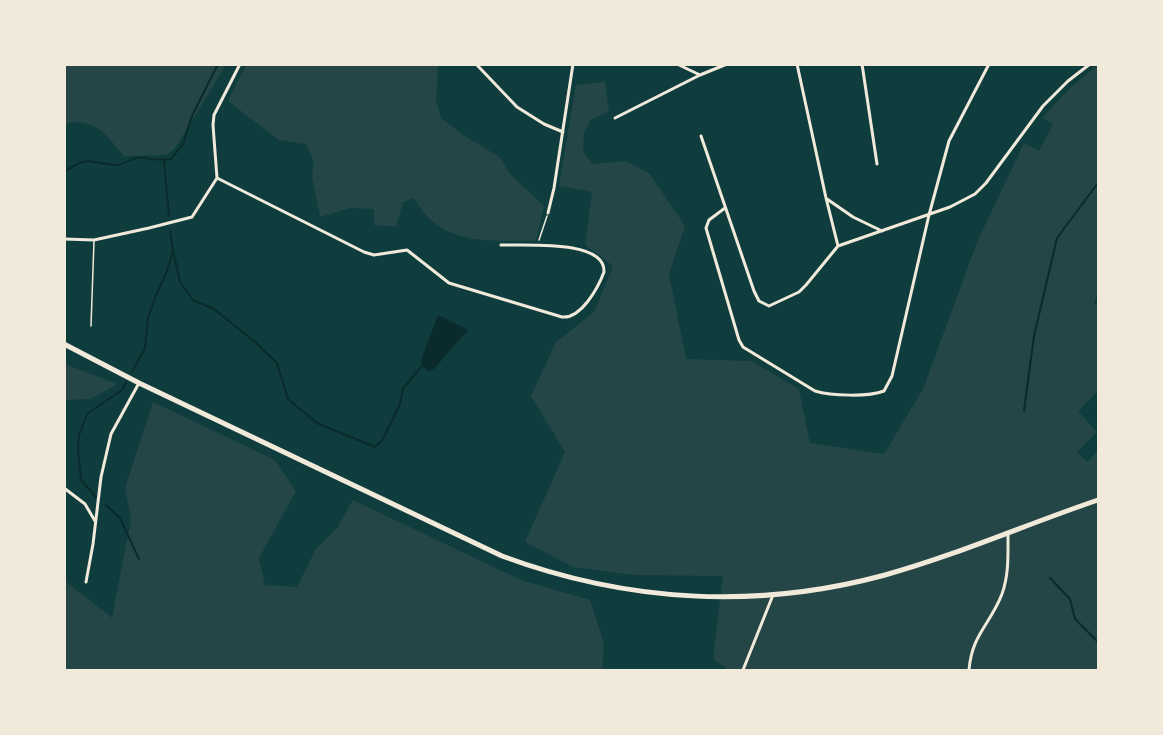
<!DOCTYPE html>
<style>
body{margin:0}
#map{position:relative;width:1163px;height:735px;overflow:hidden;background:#0f3d3e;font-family:Commissioner,sans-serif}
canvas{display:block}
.frame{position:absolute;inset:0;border:66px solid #f1e9da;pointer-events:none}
</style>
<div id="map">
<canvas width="1163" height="735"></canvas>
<div class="frame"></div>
</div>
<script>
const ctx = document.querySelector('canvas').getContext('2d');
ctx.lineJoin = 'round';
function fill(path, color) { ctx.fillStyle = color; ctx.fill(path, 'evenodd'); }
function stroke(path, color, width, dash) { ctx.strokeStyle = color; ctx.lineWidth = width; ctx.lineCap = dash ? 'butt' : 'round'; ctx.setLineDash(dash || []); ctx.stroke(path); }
fill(new Path2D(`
 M65,64H226V65L175,148L167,155L124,156C108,136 93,116 65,124Z
 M246,65H438L436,100L441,118L463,135L501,158L510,174L544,206L536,241C499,240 457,246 428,217C422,212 418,204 414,198L403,202L396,227L374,225V209L350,208L320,217L312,176L314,162L306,144L279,140L228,101Z
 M1098,65V293L1094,302L1098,307V391L1078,411L1097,432L1077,452L1087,462L1098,451V670H729L713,659L723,576L634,575L573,567L525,542L565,452L531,396L556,342L594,312L613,266L585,245L592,192L559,186L576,85L605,82L609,112L591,119L584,133L583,152L593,164L626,161L650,174L685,226L669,274L686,359L751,361L799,389L810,443L884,454L923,389L978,240L1024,143L1039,151L1053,124L1042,118L1070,88Z
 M65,364L117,384L91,399L65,400Z
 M153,402L275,460L296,491L259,558L265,585L297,587L316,549L337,528L353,500L521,580L590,600L604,643L602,670H65V581L112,618L131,519L125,488Z`), '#244646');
fill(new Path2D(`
 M438,315L468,330L434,369L428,371L422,366L421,360Z`), '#0a2a2b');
stroke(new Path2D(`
 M164,160L169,216
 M64,172C90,155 87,162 114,165C123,166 129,159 137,158C147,157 158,161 171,159L183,144L192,116L218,64
 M173,251L180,282L193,300L214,309L255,342L277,363L288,399L317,423L375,447L383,439L400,404L403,388L422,366
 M132,372L145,348L148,318L156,295L167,271L173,251L170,231
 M1024,411L1034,336L1057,238L1098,183
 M96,497L81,480L78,449L79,435L87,414L122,390L126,382
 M106,505L120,518L139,559
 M1050,578L1070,599L1075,619L1098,642`), '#0a2a2b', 2);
stroke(new Path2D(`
 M539,240L547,216`), '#f1e9da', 1.5);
stroke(new Path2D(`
 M91,326L94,241`), '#f1e9da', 1.5);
stroke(new Path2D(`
 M476,64L517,107L544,124L563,132
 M677,64L700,75
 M797,64L826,198L838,246
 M862,64L877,164
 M615,118L700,75L727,64
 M701,136L754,291L759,301L769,306L799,292L806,285L838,246L950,207L975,194L986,183L1043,106L1068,81L1090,64
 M217,178L364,252L374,255L407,250L449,283L562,317C581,319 598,288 604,272C606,239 523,246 501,245
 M827,199L853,217L882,231
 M725,208L709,220L706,228L739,340L743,347L815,391C831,396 869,397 884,391L892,376L929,215L949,141L989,64
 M548,213L554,188L573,64
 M64,239L94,240L149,228L192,217L217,178L213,125L214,115L240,64
 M64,488L85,504L95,521
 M86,582L93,544L101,477L111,434L139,383
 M743,670L773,595
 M969,670C972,634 990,625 1002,594C1009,575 1008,554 1008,534`), '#f1e9da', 3);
stroke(new Path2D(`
 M64,344L139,383L502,556C626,602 756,610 885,575C957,555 1027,524 1098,500`), '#f1e9da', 5);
</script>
